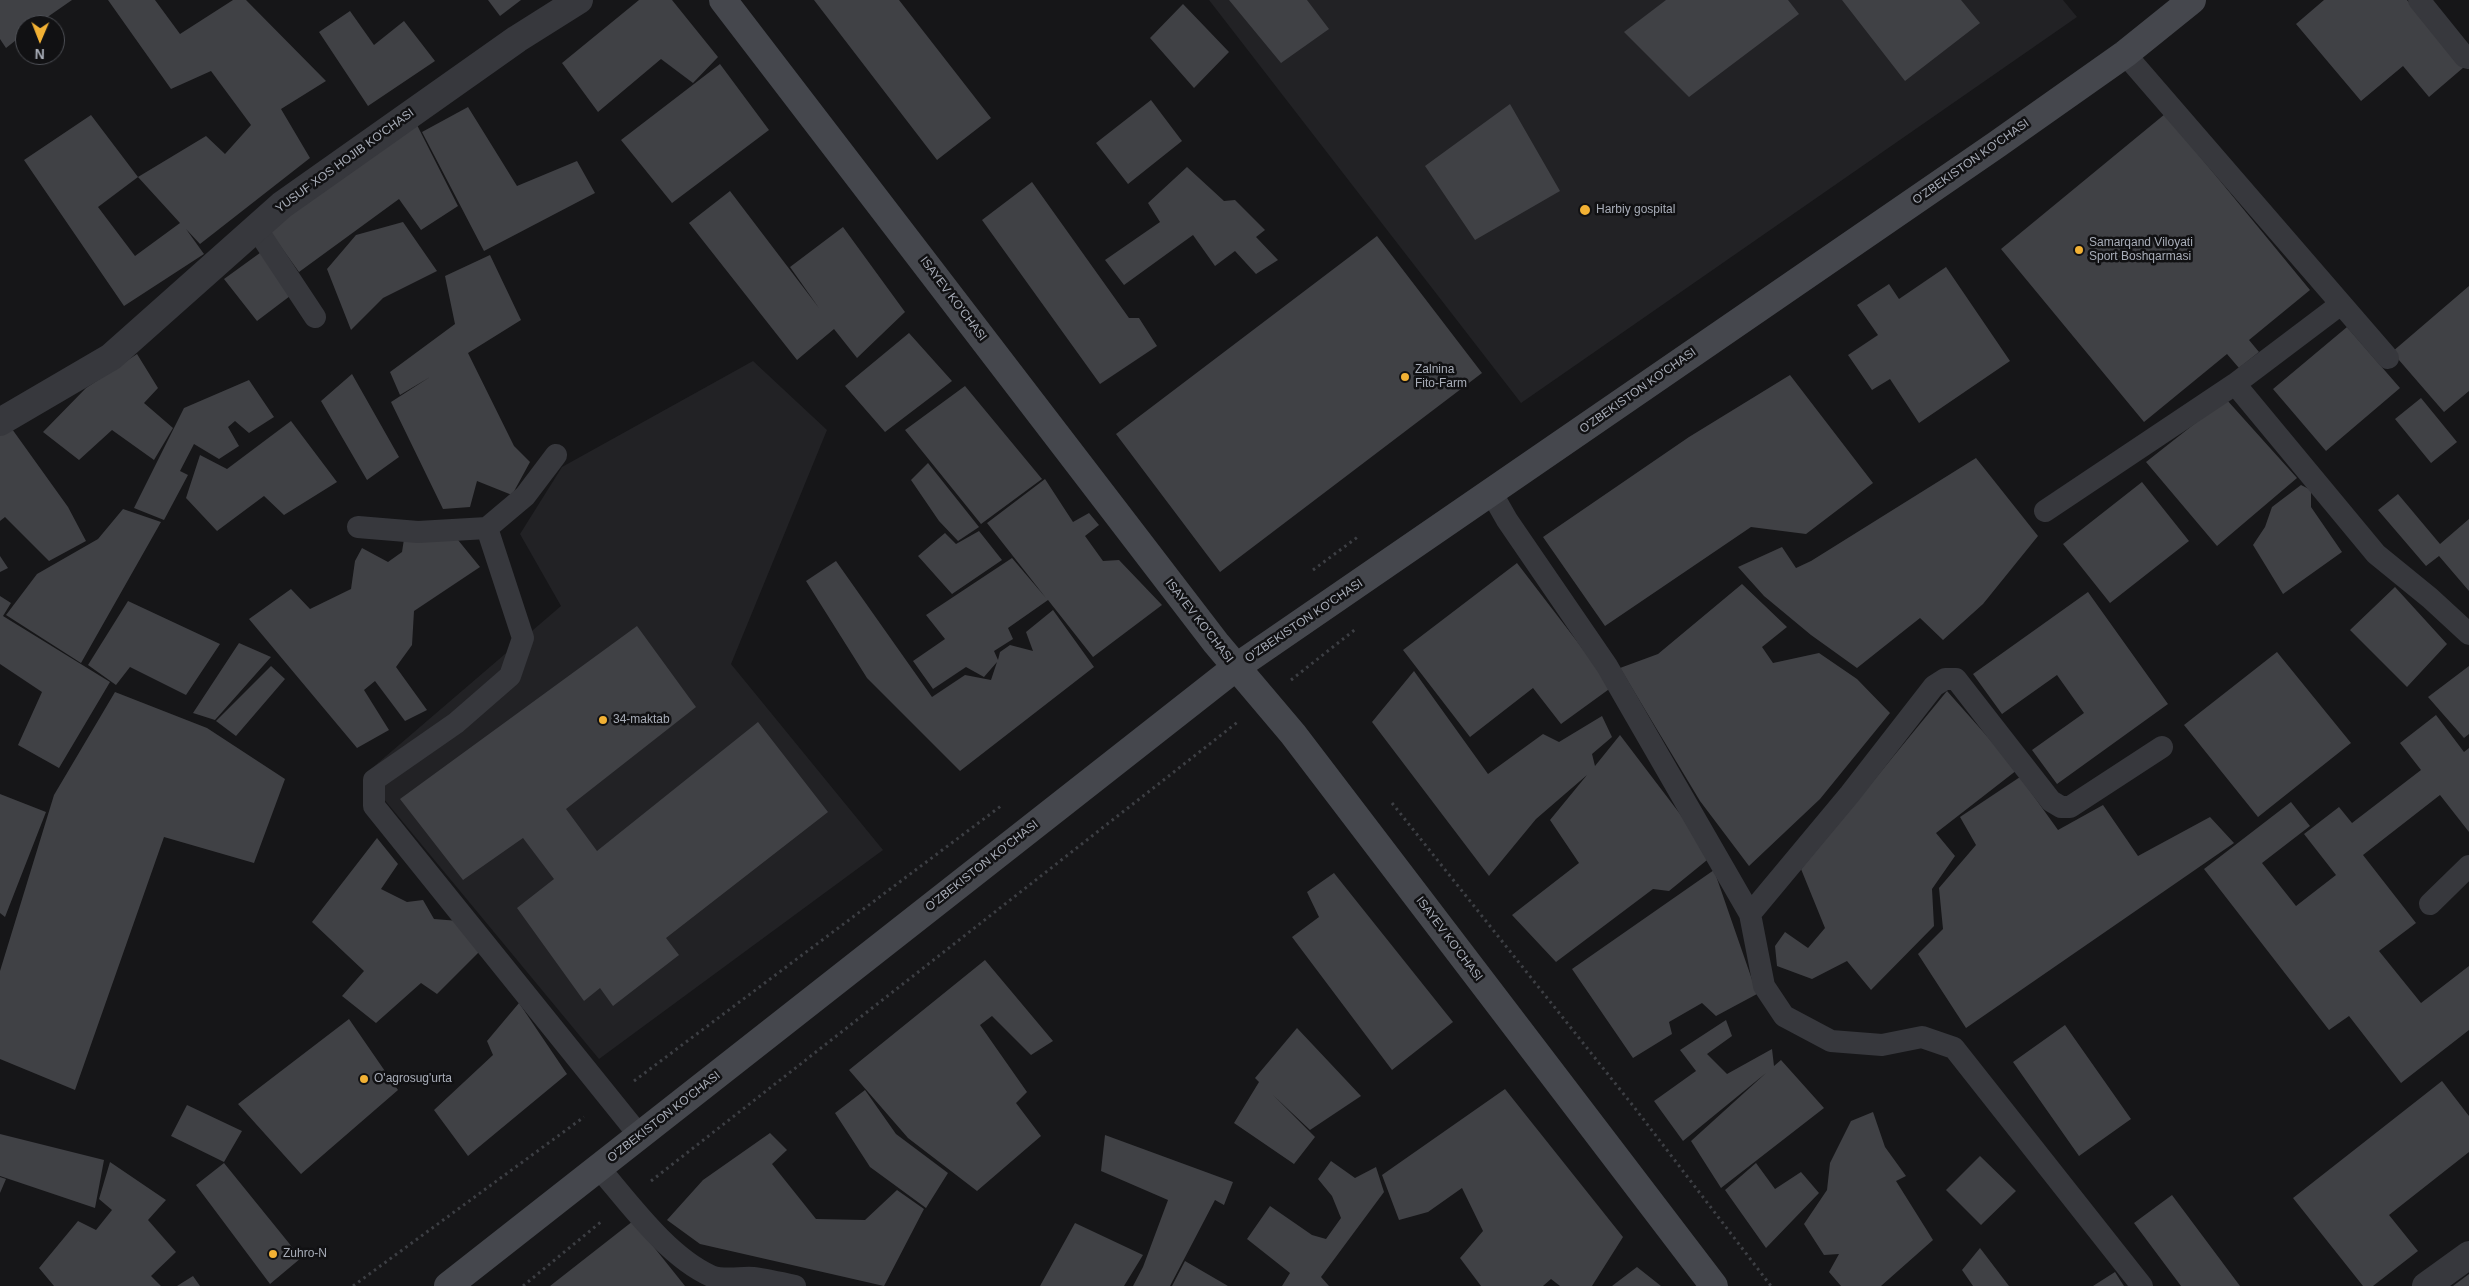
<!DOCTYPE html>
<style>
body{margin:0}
#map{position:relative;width:2469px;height:1286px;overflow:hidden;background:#161618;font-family:Helvetica,sans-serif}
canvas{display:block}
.north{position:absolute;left:15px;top:15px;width:50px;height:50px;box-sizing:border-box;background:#111113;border:1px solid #4d4f55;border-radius:50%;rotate:181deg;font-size:14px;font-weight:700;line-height:20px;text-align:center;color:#a8adb8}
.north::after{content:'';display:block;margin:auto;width:18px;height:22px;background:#f2b134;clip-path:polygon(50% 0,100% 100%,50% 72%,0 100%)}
</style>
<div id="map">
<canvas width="2469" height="1286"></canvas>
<div class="north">N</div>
</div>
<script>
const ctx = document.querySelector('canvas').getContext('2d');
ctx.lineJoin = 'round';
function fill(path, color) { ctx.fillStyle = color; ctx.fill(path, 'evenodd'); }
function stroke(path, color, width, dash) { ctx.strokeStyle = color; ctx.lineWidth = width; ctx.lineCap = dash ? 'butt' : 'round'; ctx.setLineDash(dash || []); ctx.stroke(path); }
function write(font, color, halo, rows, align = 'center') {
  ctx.font = font + ' Helvetica,sans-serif'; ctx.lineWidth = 5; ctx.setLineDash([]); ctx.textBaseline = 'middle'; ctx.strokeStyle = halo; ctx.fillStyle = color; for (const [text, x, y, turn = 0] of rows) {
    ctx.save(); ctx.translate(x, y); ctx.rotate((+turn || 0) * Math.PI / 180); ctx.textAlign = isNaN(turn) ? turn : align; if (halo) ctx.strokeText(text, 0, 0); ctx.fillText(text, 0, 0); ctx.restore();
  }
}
fill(new Path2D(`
 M1209,0H2063L2077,17L1521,403Z
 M753,361L827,430L731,664L883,850L599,1059L364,775L561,606L520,534L562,467Z`), '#222225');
fill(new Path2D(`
 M0,0H72L36,25H25V33L6,48L0,39Z
 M108,0H155L180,34L233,0H246L326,81L281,109L310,158L200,244L186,229L204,254L124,306L24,160L91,115L138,177L98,207L135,256L180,223L138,177L206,136L225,154L251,125L211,71L171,89Z
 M488,0H521L500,16Z
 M639,0H672L718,57L693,83L661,59L598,112L562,63Z
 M814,0H899L991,118L937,160Z
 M1229,0H1307L1329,29L1281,63Z
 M1666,0H1788L1799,14L1689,97L1624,32Z
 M1842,0H1961L1980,23L1905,81Z
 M2324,0H2407L2464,67L2429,97L2403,66L2361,101L2296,24Z
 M1183,4L1229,52L1194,88L1150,38Z
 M350,11L374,45L404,21L435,61L368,106L319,32Z
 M720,64L769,130L672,203L621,140Z
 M1151,100L1182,141L1128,184L1096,143Z
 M1510,104L1560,191L1475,240L1425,166Z
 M468,107L517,186L577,161L595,193L484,251L422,132Z
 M2165,114L2310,290L2249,340L2259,352L2239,368L2227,354L2144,422L2001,249Z
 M417,125L458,206L421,230L399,199L299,272L268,229Z
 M1187,167L1224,201L1235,200L1265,230L1256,237L1278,260L1256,274L1235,251L1215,266L1193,235L1124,285L1105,260L1160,222L1148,203Z
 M1032,182L1129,318H1139L1157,346L1100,384L982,220Z
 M730,191L819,308L790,267L843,227L905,312L857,358L834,329L797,360L689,223Z
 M403,222L437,271L383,298L351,330L327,269L356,235Z
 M1377,236L1482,373L1220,572L1116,434Z
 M264,250L294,293L257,321L224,279Z
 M490,255L521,320L468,353L514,446L530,462L512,495L477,481L470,507L443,509L391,402L430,377L400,395L390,372L455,324L445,276Z
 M1946,267L2010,361L1919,423L1890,379L1872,390L1848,355L1878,335L1857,305L1889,284L1899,299Z
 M2469,286V391L2444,412L2392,352Z
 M2347,327L2400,388L2326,451L2273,389Z
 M909,333L952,381L885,432L845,386Z
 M137,354L158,388L144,403L173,428L154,460L112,430L79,460L43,432L86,388Z
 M352,374L399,457L367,480L321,401Z
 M1790,375L1873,483L1806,534L1751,527L1605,626L1543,537L1689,437Z
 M249,380L274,417L249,433L235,421L228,427L239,446L219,459L194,444L180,471L188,475L164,520L134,508L184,408Z
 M965,386L1042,479L981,524L905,430Z
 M2421,398L2457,442L2431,463L2395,419Z
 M2226,399L2297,478L2217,546L2146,462Z
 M291,421L337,482L284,515L264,496L217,531L186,498L200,455L227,469Z
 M7,422L68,507L86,541L49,561L5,517L0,521V428Z
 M1976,458L2038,536L1983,604L1943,640L1920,618L1857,668L1811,635L1764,596L1738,567L1782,547L1796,568L1811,561Z
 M928,463L979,527L958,541L939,521L911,480Z
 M1045,479L1073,522L1089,513L1099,525L1085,536L1103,561L1119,560L1162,605L1093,657L1048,600L1008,628L1013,639L994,651L998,660L1000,652L1010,645L1033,651L1026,632L1053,610L1094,667L960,771L867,678L806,581L836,561L932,697L965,675L991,680L997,662L984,677L966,667L933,689L913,661L945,639L926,615L1012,558L1046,598L987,523Z
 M2142,482L2189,541L2110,603L2063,544Z
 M2301,485L2311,490V507L2342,552L2283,594L2253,545L2265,527L2272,507Z
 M2398,494L2440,544L2469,519V591L2439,556L2426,566L2378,510Z
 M123,509L161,522L81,663L6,615L37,574L98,539Z
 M979,531L1002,560L952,594L918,556L945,533L956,544Z
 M404,539L458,540L480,567L414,611L412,645L396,667L427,710L405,721L375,681L364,690L389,730L357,748L249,619L291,589L310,609L351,589L355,561L362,548L388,562L402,552Z
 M0,556L8,568L0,572Z
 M1517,563L1612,687L1561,724L1533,688L1470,737L1403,650Z
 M1742,584L1787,627L1762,647L1773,663L1819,653L1857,679L1890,713L1820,799L1749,866L1700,801L1620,668L1658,654Z
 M2395,587L2447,644L2407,687L2350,630Z
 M2088,592L2168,704L2057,784L2032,750L2084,713L2057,675L2002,714L1973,674Z
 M0,596L11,603L3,616L110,682L59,768L18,745L42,692L0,664Z
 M128,601L220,644L186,695L130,667L116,685L88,665Z
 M637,626L696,707L566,809L597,851L758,722L828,812L666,938L679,955L613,1006L600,988L584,1001L517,908L554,879L523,838L463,880L400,799Z
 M239,643L271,657L215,720L193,713Z
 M2277,652L2351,743L2258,817L2184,725Z
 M271,666L285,679L236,736L216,721Z
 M2469,666V734L2464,738L2428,697Z
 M1414,671L1488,774L1543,734L1559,742L1602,716L1612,737L1592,754L1595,766L1620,735L1712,856L1669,891L1653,889L1556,962L1512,915L1579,863L1550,820L1587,775L1536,819L1489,876L1372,722Z
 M1947,691L2017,770L1936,833L1955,856L1932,889L1934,926L1871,990L1847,961L1812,979L1777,966L1775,946L1785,932L1808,948L1825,928L1801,869Z
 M115,692L207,728L285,779L254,863L164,837L75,1090L0,1059V971L54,795Z
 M2436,715L2464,752L2469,748V832L2440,795L2363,855L2416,923L2379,951L2421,1003L2469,966V1030L2401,1083L2349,1016L2329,1030L2204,869L2291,802L2310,826L2262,863L2296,906L2336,875L2304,834L2339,807L2352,823L2421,770L2400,743Z
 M2020,777L2058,830L2103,805L2138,856L2210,817L2234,843L1966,1028L1918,954L1943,929L1939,888L1976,845L1960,817Z
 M0,794L46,812L5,917L0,913Z
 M377,838L398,864L381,889L407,902L423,900L434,919L459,921L481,950L437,994L421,983L376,1023L342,996L364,971L312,922Z
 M1714,870L1757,994L1716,1016L1702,1003L1669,1022L1672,1034L1633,1058L1572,969Z
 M1334,873L1453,1022L1392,1070L1292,937L1319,917L1307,892Z
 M985,960L1053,1041L1031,1055L992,1016L980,1025L1027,1092L1016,1103L1041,1136L977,1191L908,1138L849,1070Z
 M519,1003L567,1074L468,1156L434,1110L493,1055L487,1041Z
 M349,1019L398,1090L301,1174L238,1104Z
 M1726,1020L1732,1036L1707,1054L1727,1074L1772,1049L1774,1066L1781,1060L1824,1108L1721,1188L1691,1141L1766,1073L1683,1141L1654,1101L1696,1071L1680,1050Z
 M2065,1025L2131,1119L2079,1156L2013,1062Z
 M1297,1028L1361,1096L1310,1130L1273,1095L1315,1137L1294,1164L1234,1123L1259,1082L1255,1078Z
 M2442,1081L2469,1116V1152L2389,1215L2418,1251L2373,1286H2363L2293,1198Z
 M1505,1089L1623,1237L1592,1286H1560L1551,1279L1543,1286H1481L1460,1258L1483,1231L1462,1188L1428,1212L1399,1220L1382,1175Z
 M865,1090L896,1134L948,1173L926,1208L870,1167L835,1113Z
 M187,1105L242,1131L224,1162L171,1136Z
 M1873,1112L1885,1147L1906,1176L1896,1181L1933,1240L1881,1286H1841L1829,1272L1839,1254L1824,1255L1804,1224L1827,1190L1830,1163L1851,1121Z
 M770,1133L787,1150L772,1164L816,1219L865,1220L897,1190L924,1209L884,1286L700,1244L667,1220L703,1180Z
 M0,1134L104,1160L95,1208L0,1176Z
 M1105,1135L1233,1182L1224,1205L1215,1200L1170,1286H1133L1143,1267L1168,1200L1101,1171Z
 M1980,1156L2016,1191L1981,1225L1946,1190Z
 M1331,1161L1355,1178L1376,1167L1384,1192L1321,1277L1329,1286H1282L1290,1273L1247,1239L1270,1206L1312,1235L1326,1239L1341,1218L1332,1196L1318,1179Z
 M110,1162L166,1200L148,1220L176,1252L151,1276L161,1286H54L39,1268L78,1221L96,1230L112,1210L99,1199Z
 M224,1163L301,1258L270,1284L196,1185Z
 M1756,1163L1775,1189L1801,1172L1819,1193L1766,1248L1725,1190Z
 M0,1177L6,1179L0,1193Z
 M2172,1195L2240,1286H2181L2134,1223Z
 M633,1221L685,1286H550Z
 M1075,1223L1143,1255L1124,1286H1040Z
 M1980,1248L2009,1286H1973L1962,1270Z
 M1185,1261L1228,1286H1172Z
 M1637,1267L1661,1286H1612Z
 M2115,1272L2124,1286H2093Z
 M2469,1274V1286H2453Z
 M193,1276L200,1286H177Z`), '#404145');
stroke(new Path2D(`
 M1313,570L1359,536
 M1291,680L1357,628
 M1392,803L1634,1107L1771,1286
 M634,1081L1001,806
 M651,1181L1239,721
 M353,1286L584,1117
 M523,1286L602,1221`), '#3d3f44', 3, [2.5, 4]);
stroke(new Path2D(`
 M2419,0L2465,57L2469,58
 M2125,54L2388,358
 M256,228L315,317
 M2235,384L2376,554L2430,598L2469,634
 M1491,492L1507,520L1607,666L1750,914L1764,986L1784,1016L1831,1041L1882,1045L1922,1037L1954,1048L2142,1286
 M2045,511L2235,384L2341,304
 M358,527L418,532L487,528L525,496L556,455
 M487,528L523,638L510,676L456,723L374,780V806L639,1135
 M2430,904L2469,866
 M1750,914L1850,794L1934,686L1945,679H1956L2051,801L2061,807H2070L2162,747
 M599,1168C629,1203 668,1257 711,1276C723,1281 741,1277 753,1278C767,1280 781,1283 795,1286`), '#37383d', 22);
stroke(new Path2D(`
 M0,422L111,357L282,205L517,39L579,0
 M2426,1286L2469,1255`), '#37383d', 28);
stroke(new Path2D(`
 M723,0L1216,643L1293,734L1714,1286
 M448,1286L1235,668L1996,145L2125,54L2192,0`), '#45474d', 28);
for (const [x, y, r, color] of [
 [1585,210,6,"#f2b134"],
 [2079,250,5,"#f2b134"],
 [1405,377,5,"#f2b134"],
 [603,720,5,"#f2b134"],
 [364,1079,5,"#f2b134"],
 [273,1254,5,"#f2b134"]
]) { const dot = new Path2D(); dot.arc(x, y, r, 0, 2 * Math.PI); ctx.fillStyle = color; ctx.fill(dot); stroke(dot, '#111113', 2); }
write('12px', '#a8adb8', '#111113', [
 ["YUSUF XOS HOJIB KO'CHASI",345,161,-36],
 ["O'ZBEKISTON KO'CHASI",1971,162,-35],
 ["ISAYEV KO'CHASI",953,299,53],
 ["O'ZBEKISTON KO'CHASI",1638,391,-35],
 ["ISAYEV KO'CHASI",1199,621,52],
 ["O'ZBEKISTON KO'CHASI",1304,621,-34],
 ["O'ZBEKISTON KO'CHASI",982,866,-38],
 ["ISAYEV KO'CHASI",1449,939,53],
 ["O'ZBEKISTON KO'CHASI",664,1117,-38]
]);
write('12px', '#a8adb8', '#111113', [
 ["Harbiy gospital",1596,210],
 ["Samarqand Viloyati",2089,243],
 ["Sport Boshqarmasi",2089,257],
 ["Zalnina",1415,370],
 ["Fito-Farm",1415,384],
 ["34-maktab",613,720],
 ["O'agrosug'urta",374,1079],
 ["Zuhro-N",283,1254]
], 'left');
</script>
